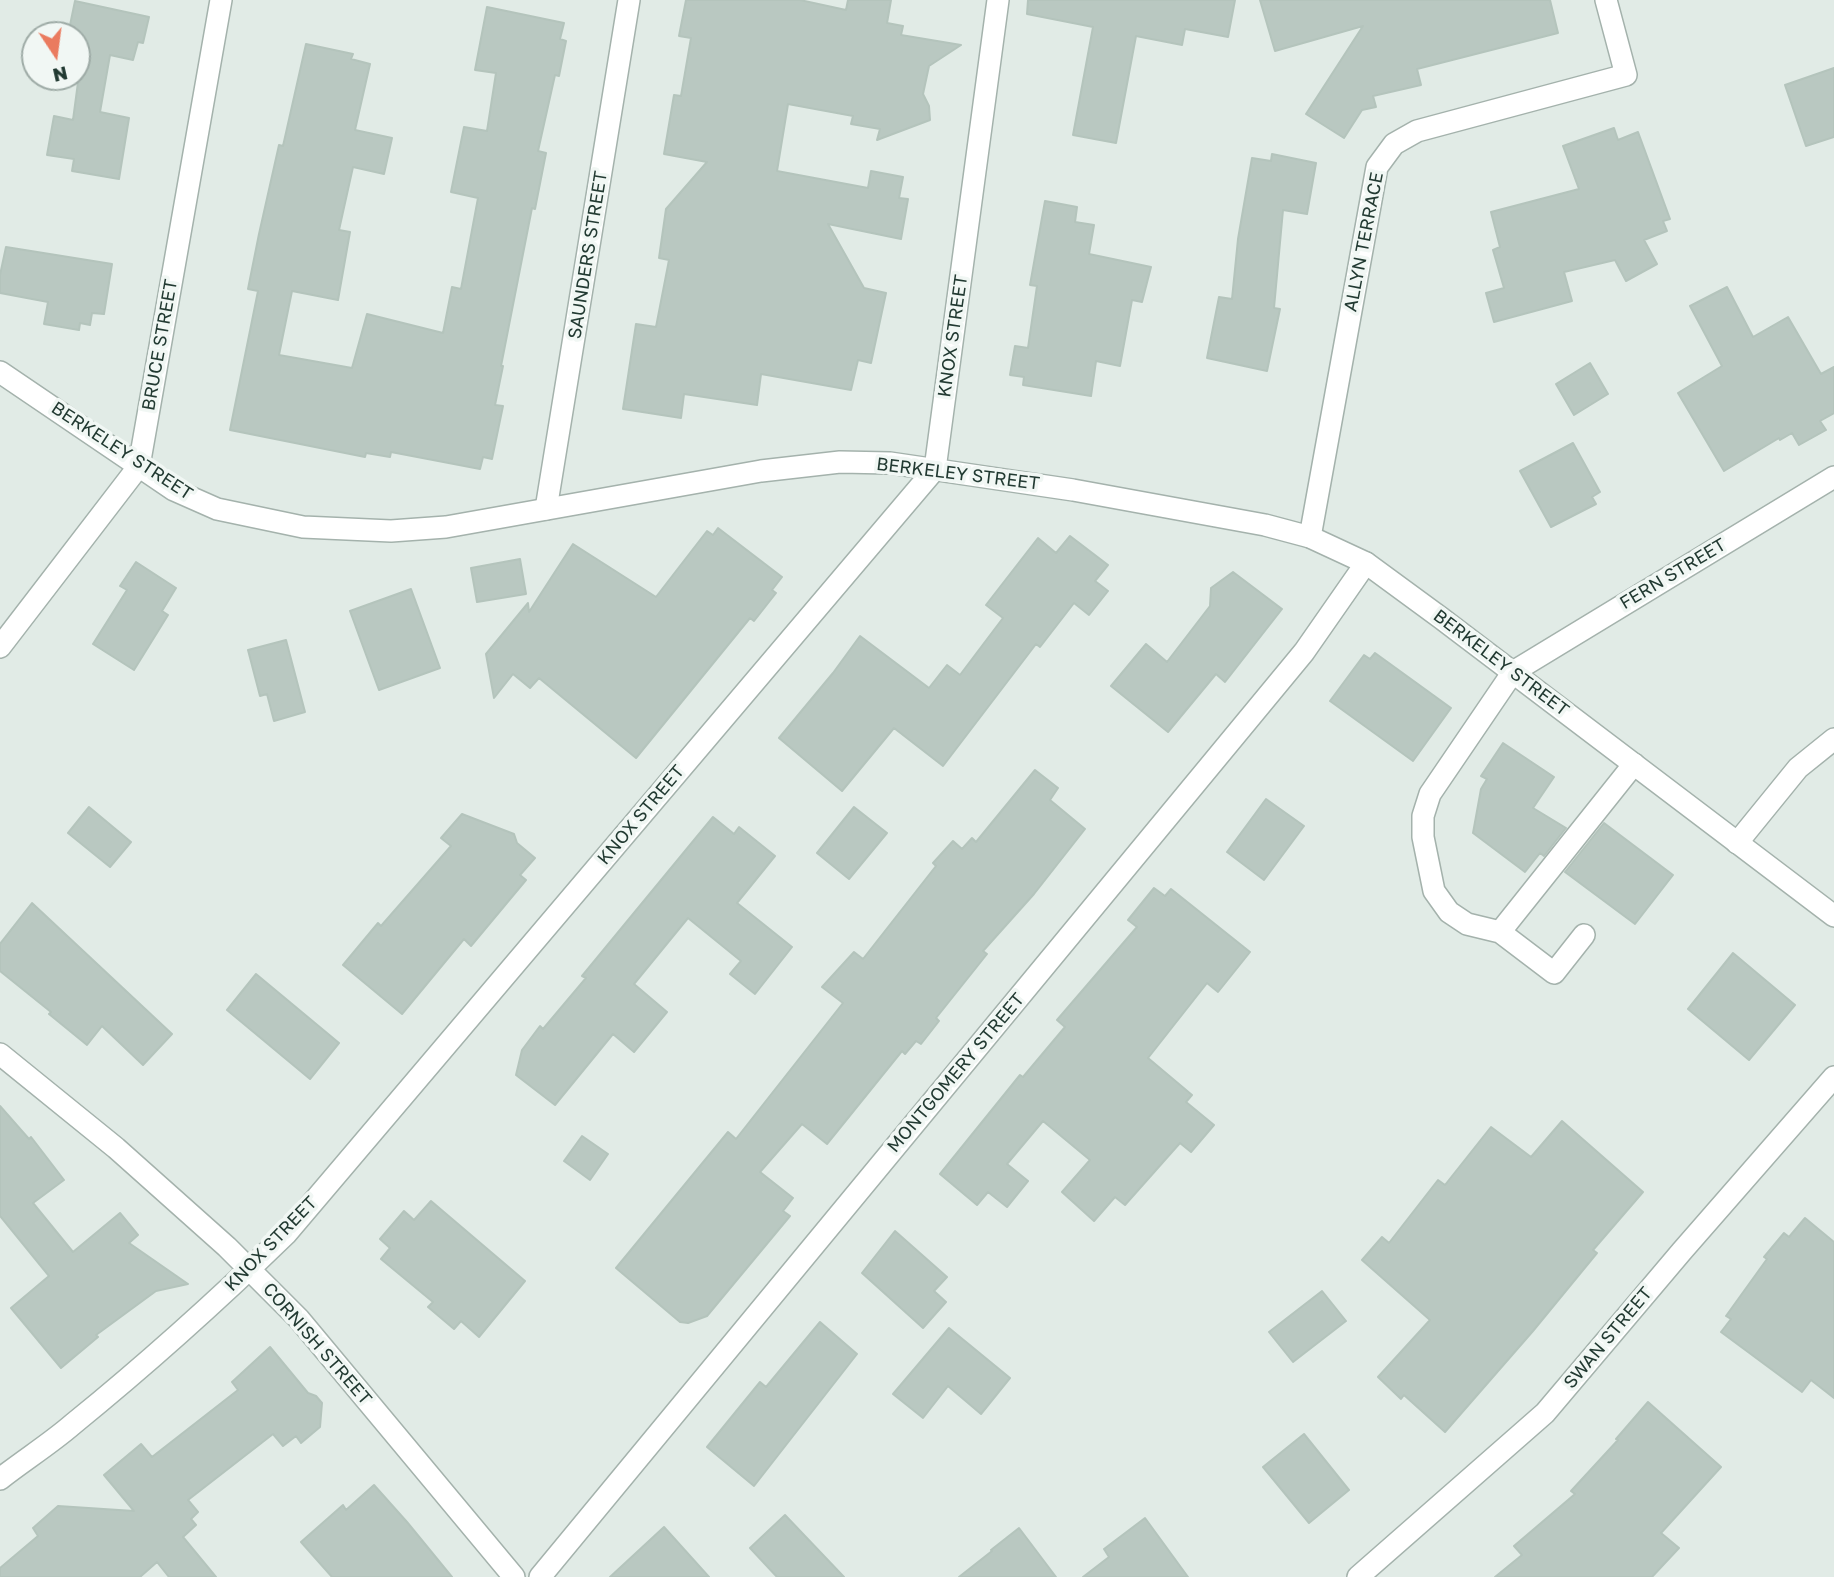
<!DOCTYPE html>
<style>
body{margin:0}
#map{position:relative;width:1834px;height:1577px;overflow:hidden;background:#e1ebe6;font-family:"Golos Text",sans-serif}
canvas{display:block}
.north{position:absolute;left:21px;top:21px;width:70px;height:70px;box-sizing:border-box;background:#f1f7f4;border:2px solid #9eaba6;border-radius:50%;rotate:167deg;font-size:19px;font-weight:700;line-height:28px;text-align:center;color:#223a32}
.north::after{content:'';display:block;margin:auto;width:24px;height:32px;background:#ea7b5f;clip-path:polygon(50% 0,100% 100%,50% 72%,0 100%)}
</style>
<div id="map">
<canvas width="1834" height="1577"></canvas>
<div class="north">N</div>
</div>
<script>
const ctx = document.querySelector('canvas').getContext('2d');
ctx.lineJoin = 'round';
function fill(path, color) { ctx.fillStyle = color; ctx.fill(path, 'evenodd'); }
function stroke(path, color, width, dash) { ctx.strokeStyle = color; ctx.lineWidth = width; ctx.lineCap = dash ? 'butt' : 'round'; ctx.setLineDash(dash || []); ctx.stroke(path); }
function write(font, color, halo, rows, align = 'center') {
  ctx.font = font + ' "Golos Text",sans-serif'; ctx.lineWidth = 7; ctx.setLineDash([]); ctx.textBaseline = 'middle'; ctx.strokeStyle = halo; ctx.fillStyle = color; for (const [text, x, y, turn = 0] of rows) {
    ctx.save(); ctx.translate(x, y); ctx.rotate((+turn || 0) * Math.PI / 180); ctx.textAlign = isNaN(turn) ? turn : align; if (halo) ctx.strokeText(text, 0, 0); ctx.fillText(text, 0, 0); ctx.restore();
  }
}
const building = new Path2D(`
 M686,0H800L846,10L848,0H891L887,23L903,26L901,35L961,45L929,66L923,94L929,106L930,120L877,140L880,129L851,124L853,116L788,104L777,171L868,188L871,171L903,177L899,198L908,199L901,239L828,224L864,288L886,293L871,363L858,360L851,390L761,374L757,405L684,394L681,418L623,409L636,324L656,327L669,260L659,258L666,209L707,162L664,154L674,95L681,96L691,38L679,36Z
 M1028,0H1235L1228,37L1185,29L1182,45L1136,36L1116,143L1073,135L1093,27L1027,14Z
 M1260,0H1550L1558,33L1417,69L1421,85L1373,96L1376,107L1362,110L1344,138L1306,114L1363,26L1275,51Z
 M75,1L149,17L143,43L138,42L133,60L110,55L100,112L129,118L119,179L72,171L74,159L47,155L54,116L73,120L81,60L77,59V35H68Z
 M487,7L564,23L560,39L566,41L559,76L555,75L538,151L546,153L535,209L532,208L501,366H503L495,405L503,406L492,459L483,457L480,469L391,452L390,457L366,453L365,457L230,430L258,291L248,289L259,234L279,145L283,146L306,44L353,54L351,59L370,64L355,130L392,138L384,174L353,167L339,230L350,232L338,300L292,291L279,355L352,368L367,314L443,333L452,287L461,289L478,198L451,192L464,127L487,131L496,73L475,70Z
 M1834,68V137L1806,146L1785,85Z
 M1614,128L1618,140L1638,132L1670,219L1663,221L1667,231L1644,240L1657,264L1626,281L1615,260L1564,272L1572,301L1494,322L1486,293L1504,288L1493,250L1500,247L1491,212L1579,189L1563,146Z
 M1272,154L1316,163L1307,214L1283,210L1274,308L1280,309L1267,371L1207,358L1219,297L1232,299L1238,239L1252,158L1271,161Z
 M1045,201L1077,207L1075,222L1094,225L1089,254L1151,267L1142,302L1132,300L1120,366L1096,361L1091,396L1023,385L1024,377L1010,375L1015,346L1028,348L1037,286L1030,285Z
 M6,247L112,264L104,314L92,313L90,325L80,323L79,330L44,324L48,302L0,293V275Z
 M1727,287L1753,337L1788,317L1821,374L1834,367V413L1820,421L1826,430L1799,445L1792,433L1780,440L1779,438L1724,471L1678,393L1722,366L1690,306Z
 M1590,363L1608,394L1574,415L1556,384Z
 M1573,443L1600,492L1592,497L1596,504L1551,527L1520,471Z
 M718,528L782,577L772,590L776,593L754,621L750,618L636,758L539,678L530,688L513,674L494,698L486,654L528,603L529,612L573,544L656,597L707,531L713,535Z
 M1070,536L1108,565L1095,581L1108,591L1089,615L1074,603L1040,647L1036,644L943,766L894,728L842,791L779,738L833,673L860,636L929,688L947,665L960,675L1003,618L986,605L1038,538L1056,553Z
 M520,559L526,594L477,602L471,568Z
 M136,562L176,588L162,611L168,615L134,670L93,644L127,590L120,586Z
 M1233,572L1282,609L1225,682L1216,674L1168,732L1111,686L1146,644L1167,662L1210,606L1211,588Z
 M411,589L440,668L379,690L350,611Z
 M286,640L305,712L274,721L267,694L260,696L248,650Z
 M1375,653L1451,708L1413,761L1330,701L1364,655L1370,659Z
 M1503,743L1554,777L1533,808L1566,828L1544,856L1540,853L1525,872L1473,833L1481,789L1487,779L1481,776Z
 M1035,770L1058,788L1050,800L1085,829L1034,894L983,951L987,954L936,1018L939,1021L921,1044L916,1041L905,1054L902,1051L827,1144L802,1124L760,1172L793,1198L783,1211L790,1216L707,1316L688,1323L680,1322L616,1268L728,1132L736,1139L843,1003L822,987L854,952L863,959L936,866L933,863L953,841L962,849L972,838L976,842Z
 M1266,799L1304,826L1264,880L1227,852Z
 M89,807L131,842L110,867L68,833Z
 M854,807L887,833L849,879L817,853Z
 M462,814L514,834L517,843L535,858L520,875L526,880L471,946L464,939L402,1014L343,965L378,923L381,926L451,846L441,838Z
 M713,817L734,834L739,827L775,856L737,903L792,947L755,994L730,974L741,961L688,918L634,984L667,1012L634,1052L613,1034L555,1105L516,1075L522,1050L540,1026L543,1029L586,978L582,976Z
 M1604,823L1673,875L1635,924L1565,872Z
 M1154,888L1165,896L1171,889L1250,952L1218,992L1207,983L1148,1058L1192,1095L1186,1102L1214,1125L1191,1152L1180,1143L1125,1205L1115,1197L1094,1221L1062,1192L1090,1160L1043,1121L1007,1164L1028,1181L1007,1207L988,1192L977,1205L940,1174L1020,1075L1023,1077L1065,1027L1057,1020L1137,927L1128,920Z
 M32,903L172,1034L143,1065L102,1026L87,1045L49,1014L51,1012L0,971V944Z
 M1733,953L1795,1005L1749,1060L1688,1009Z
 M256,974L339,1043L310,1079L227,1010Z
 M0,1106L29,1139L31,1137L64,1180L33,1203L73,1252L120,1213L138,1235L129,1243L188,1284L156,1291L96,1335L98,1337L61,1368L11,1308L49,1276L0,1216Z
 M1562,1121L1643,1192L1593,1250L1597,1253L1533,1331L1445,1432L1404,1395L1401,1399L1378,1377L1430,1320L1362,1260L1382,1237L1389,1243L1438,1180L1445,1185L1491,1127L1531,1157Z
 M582,1136L608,1154L590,1180L564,1161Z
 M431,1201L525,1281L479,1337L461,1321L454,1329L428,1307L433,1302L381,1259L390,1248L380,1239L404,1211L414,1220Z
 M1805,1218L1834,1242V1398L1811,1380L1802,1392L1721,1332L1731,1319L1726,1316L1767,1259L1764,1257L1784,1233L1789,1237Z
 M895,1231L947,1277L934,1291L946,1302L923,1328L862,1273Z
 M1322,1291L1346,1321L1293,1362L1269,1332Z
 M820,1322L857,1354L754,1486L707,1447L760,1382L766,1387Z
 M949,1328L1010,1378L981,1414L948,1386L923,1418L893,1394Z
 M270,1347L308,1393L316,1396L322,1403L320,1427L301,1443L296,1436L283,1446L273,1434L188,1500L198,1512L191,1519L196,1525L183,1537L216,1577H169L157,1562L140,1577H0V1568L38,1536L33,1528L58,1506L134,1511L104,1475L141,1444L152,1457L238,1390L232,1382Z
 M1648,1402L1721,1467L1661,1533L1679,1548L1652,1577H1495L1522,1555L1514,1546L1575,1494L1571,1491L1618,1440L1616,1439Z
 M1304,1434L1349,1490L1309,1523L1263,1467Z
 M374,1485L407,1522L452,1577H332L301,1542L343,1505L346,1510Z
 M785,1515L844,1577H777L750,1548Z
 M1145,1518L1188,1577H1083L1109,1557L1104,1549Z
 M664,1527L709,1577H610Z
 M1019,1528L1056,1577H959L992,1551L991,1550Z`);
fill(building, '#b9c8c1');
stroke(building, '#b4c4bc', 2);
const service = new Path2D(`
 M1737,843L1798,768L1834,739
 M1500,932L1467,924L1449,912L1434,891L1423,837V816L1430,794L1513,672
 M1584,935L1554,973L1500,932L1634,764`);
const minor = new Path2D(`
 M546,509L629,0
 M1310,537L1377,167L1394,144L1417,131L1626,75L1606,0
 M0,647L139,466L221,0
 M1513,672L1834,477
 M0,1054L116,1148L227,1247L299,1319L514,1577
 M0,1479C24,1460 50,1444 73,1424C147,1364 218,1300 286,1234L935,469L998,0
 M540,1577L1304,652L1366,563
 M1358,1577L1545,1413L1682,1251L1834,1077`);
const tertiary = new Path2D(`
 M0,372L174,490L217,509L303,527L391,531L446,527L761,471L840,462L890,463L1073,490L1265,525L1310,537L1366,563L1441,618L1834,916`);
stroke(service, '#a4b2ac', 24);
stroke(minor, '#a4b2ac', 24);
stroke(tertiary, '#a4b2ac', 24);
stroke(service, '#fff', 21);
stroke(minor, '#fff', 21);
stroke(tertiary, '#fff', 21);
write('18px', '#223a32', '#f1f7f4', [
 ["ALLYN TERRACE",1364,242,-79],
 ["SAUNDERS STREET",588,255,-81],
 ["KNOX STREET",953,336,-82],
 ["BRUCE STREET",160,345,-80],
 ["BERKELEY STREET",122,451,33],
 ["BERKELEY STREET",958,474,7],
 ["FERN STREET",1673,574,-31],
 ["BERKELEY STREET",1501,663,37],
 ["KNOX STREET",641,815,-50],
 ["MONTGOMERY STREET",956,1073,-50],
 ["KNOX STREET",271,1244,-46],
 ["SWAN STREET",1608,1338,-50],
 ["CORNISH STREET",317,1344,49]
]);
</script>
